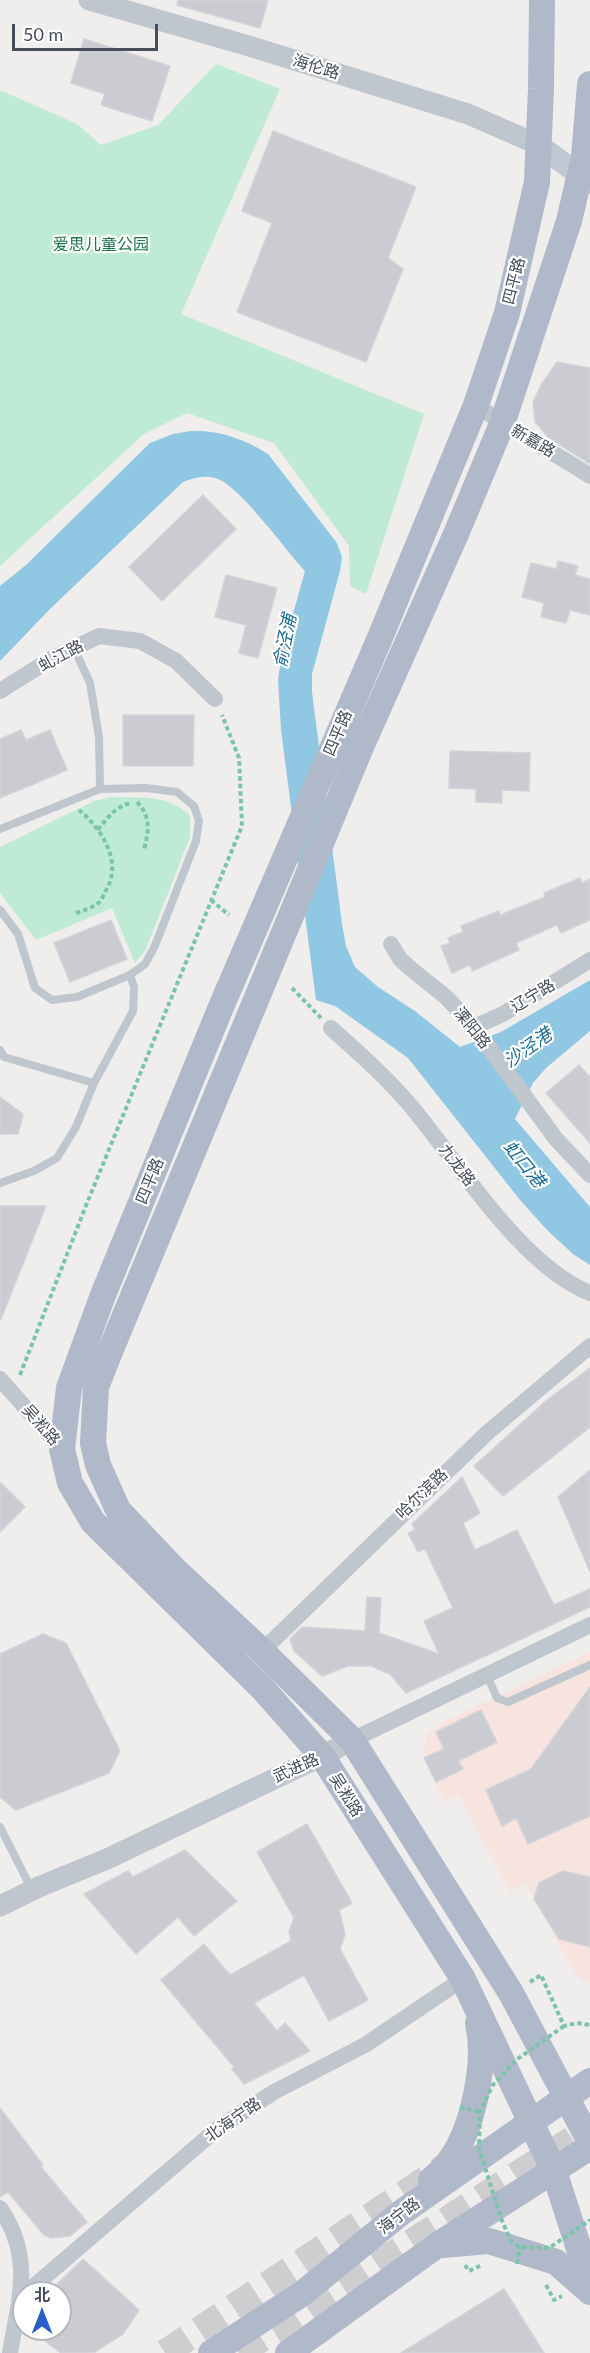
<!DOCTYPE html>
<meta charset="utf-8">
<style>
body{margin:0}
#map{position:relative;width:590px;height:2353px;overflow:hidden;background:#f0eded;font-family:Lato,"Noto Sans SC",sans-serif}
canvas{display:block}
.north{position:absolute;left:12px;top:2281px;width:60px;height:60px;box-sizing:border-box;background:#fff;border:2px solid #b5b8bd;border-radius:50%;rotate:0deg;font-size:16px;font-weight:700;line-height:24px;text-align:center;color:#474e59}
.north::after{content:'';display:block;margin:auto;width:21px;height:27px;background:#295ccd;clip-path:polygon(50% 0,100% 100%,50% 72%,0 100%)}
.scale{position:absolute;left:12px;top:24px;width:146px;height:27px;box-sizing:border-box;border:3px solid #474e59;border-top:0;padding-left:8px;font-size:18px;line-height:21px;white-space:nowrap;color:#474e59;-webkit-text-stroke:4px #fff;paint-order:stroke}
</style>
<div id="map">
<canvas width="590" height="2353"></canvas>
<div class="north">北</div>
<div class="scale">50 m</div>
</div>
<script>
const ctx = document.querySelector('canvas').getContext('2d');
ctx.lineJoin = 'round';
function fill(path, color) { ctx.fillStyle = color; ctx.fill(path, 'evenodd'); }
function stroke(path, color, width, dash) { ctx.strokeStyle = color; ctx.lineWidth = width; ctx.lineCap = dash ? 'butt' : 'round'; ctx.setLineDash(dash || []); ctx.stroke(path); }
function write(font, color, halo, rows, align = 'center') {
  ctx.font = font + ' Lato,"Noto Sans SC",sans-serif'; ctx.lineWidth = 4.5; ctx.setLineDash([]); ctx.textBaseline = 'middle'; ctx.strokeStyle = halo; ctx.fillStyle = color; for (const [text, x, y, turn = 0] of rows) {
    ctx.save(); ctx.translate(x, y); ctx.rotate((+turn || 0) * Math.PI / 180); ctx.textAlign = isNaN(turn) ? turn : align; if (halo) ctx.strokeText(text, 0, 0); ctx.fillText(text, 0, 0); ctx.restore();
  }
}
fill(new Path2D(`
 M590,1652V1983L582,1979L571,1967L526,1884L510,1892L459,1796L444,1802L425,1762L424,1750L428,1732L446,1721Z`), '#f8e4df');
fill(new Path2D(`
 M216,64L280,89L181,314L424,414L366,594L350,586L349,546L274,443L187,413L144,434L0,566V90L77,124L101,145L158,125Z
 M112,797C142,798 168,794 190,816V837L146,949L135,963L112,908L36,940L0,893V847L94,801Z`), '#bfead5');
fill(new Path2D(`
 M190,431C219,430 243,438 268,454L337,543L342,557L340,571L312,674V692L342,924L346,946L355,967L378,987L415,1011L460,1047L501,1032L590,980V1031L546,1068L533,1083L515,1119L590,1207V1265L573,1254L548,1231L520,1200L408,1058L335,1006L316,1000L281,730L278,680L282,653L305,571C286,551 238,483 215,478C204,475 193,478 183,482L50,609L0,661V586L26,565L150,443L173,434Z`), '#90c7e3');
const building = new Path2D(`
 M178,0H268L260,28L177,5Z
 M84,39L170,66L152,121L101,105L105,94L71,83Z
 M273,131L416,187L388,258L403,269L366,362L237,312L272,223L242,211Z
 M557,362L590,368V464L548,437L535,422L533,402L541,385Z
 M203,495L236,529L162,601L129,567Z
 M558,561L578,566L575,575L590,579V615L570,610L566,623L541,617L544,603L522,597L531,563L556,569Z
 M226,575L277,588L258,658L239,653L246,625L215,617Z
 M123,715H194L193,766H123Z
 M21,730L26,740L50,730L67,770L0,798V739Z
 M450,751L530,753L529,791L502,790V803L476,802V789L449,788Z
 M580,878L582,883L590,879V920L561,933L557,925L516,943L519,950L490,963L472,971L470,965L452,973L441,946L450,943L448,938L463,932L461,926L499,911L500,915L545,897L544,893Z
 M111,920L127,959L70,982L54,943Z
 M579,1065L590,1077V1143L546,1093Z
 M0,1097L23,1114L18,1134H0Z
 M0,1206H46L1,1319H0Z
 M590,1368V1427L503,1496L474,1466L547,1400Z
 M590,1470V1572L558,1497Z
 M462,1477L480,1513L463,1523L475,1550L517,1530L554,1605L590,1589V1607L406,1693L390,1674L371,1666H348L322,1676L294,1651L290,1639L302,1627L365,1631L367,1597L381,1598L379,1633L439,1654L424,1621L453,1608L425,1549L418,1552L408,1533L415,1530L412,1524Z
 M0,1482L25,1507L0,1532Z
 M43,1634L66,1643L120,1751L109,1773L16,1810L0,1797V1654Z
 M590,1687V1816L528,1844L516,1818L502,1826L486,1790L531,1769Z
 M481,1710L497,1742L458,1761L463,1769L436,1782L424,1758L444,1749L436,1732Z
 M307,1824L352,1903L339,1910L345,1934L340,1949L368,2000L329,2021L304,1975L254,2003L277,2031L285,2023L310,2051L244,2084L232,2069L234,2067L161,1980L204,1944L230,1975L291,1941L289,1932L294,1918L257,1852Z
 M185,1850L237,1901L194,1936L178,1917L136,1954L84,1894L128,1871L133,1877Z
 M563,1871L590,1877V1947L559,1939L534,1899L539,1883Z
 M0,2108L43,2165L41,2167L87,2222L70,2236L51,2238L44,2235L8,2192L0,2197Z
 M83,2259L139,2310L123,2334L95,2352L61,2353L46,2342L35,2329H60V2293H48Z
 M504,2289L544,2353H401Z`);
fill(building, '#caccd1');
stroke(building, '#d1d3d8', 1.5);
stroke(new Path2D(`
 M165,2353L449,2164
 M239,2353L590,2128`), '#cecdcf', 27, [27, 14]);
stroke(new Path2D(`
 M137,802C151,816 149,832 144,849
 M98,830C108,817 115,807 131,803
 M211,900L229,915
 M76,913C82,911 92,908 97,904C101,902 103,896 105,892C124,863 102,829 79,810
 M292,988L321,1018
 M20,1375L87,1203L242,826L239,758L222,715
 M530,1982L541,1975L564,2026L577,2023L590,2025
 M465,2265L469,2271L482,2265
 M546,2285L554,2300L562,2296`), '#7ac5a9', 4, [4.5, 3]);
stroke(new Path2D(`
 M74,648L90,683L99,737L100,789
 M0,829L100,789L146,788L177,792L194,806L199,821L196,841L154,948L145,964L130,975L77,997L52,1000L35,988L18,934L0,910
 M0,1050L4,1057L94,1083
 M0,1183L34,1171L57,1158L76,1127L94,1083L133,1011L134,987L130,975
 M487,1675L497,1698L508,1702L590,1665
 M0,1827L32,1890`), '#bfc6ce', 8);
stroke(new Path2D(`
 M476,405C512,431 552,451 590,476
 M0,691L51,659L99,636L140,641L176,661L215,699
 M391,944L400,959L411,969L446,997L474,1027L556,1139L590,1175
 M474,1027L503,1014L590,960
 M331,1028C359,1053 386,1077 410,1105C457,1161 521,1266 590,1293
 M0,1379L62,1449
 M262,1651L487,1433L590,1346
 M352,1740L590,1625
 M0,2208C34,2258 19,2298 10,2353
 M26,2293L217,2129L274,2092L365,2045L463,1979`), '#bfc6ce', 16);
stroke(new Path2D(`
 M89,0L249,46L468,114L539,145
 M0,1906L41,1886L107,1859L322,1756L352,1740`), '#bfc6ce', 21);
stroke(new Path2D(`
 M539,145L590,183`), '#c1c8d4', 22);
stroke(new Path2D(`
 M542,0L541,89L537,182L507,313L476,405L379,640L221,1007L103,1295L69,1388L62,1449L70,1483L93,1522L263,1689L322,1756L463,1979L554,2171L590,2283
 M590,84L584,157L569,221L502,424L456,534L361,747L109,1354L96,1387L93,1443L98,1465L118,1510L174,1569L262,1651L352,1740L511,1993L590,2142
 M431,2180C437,2175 443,2169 448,2163C473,2131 487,2063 478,2023
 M443,2245L489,2241L556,2262L590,2292
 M211,2353L303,2293L402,2212L590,2081
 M288,2353L436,2246L590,2147`), '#afb9ca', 26);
stroke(new Path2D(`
 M564,2026L516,2060L492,2086L480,2112L479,2149L502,2221L511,2241L520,2247L549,2248L590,2220
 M460,2107L480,2112
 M517,2264L520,2247`), '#7ac5a9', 4, [4.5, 3]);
write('16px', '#474e59', '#fff', [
 ["海伦路",316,67,17],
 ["四平路",514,281,-76],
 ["新嘉路",533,441,30],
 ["虬江路",61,656,-28],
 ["四平路",338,733,-67],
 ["辽宁路",533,996,-31],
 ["溧阳路",472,1028,51],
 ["九龙路",457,1165,53],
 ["四平路",150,1181,-68],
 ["吴淞路",41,1425,49],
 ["哈尔滨路",422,1494,-44],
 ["武进路",296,1768,-24],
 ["吴淞路",346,1795,58],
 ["北海宁路",233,2120,-35],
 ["海宁路",399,2216,-38]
]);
write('16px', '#1f7353', '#fff', [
 ["爱思儿童公园",101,245]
]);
write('italic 18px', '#196f9a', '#fff', [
 ["俞泾浦",285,641,-79],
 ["沙泾港",528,1048,-35],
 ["虹口港",524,1164,51]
]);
</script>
